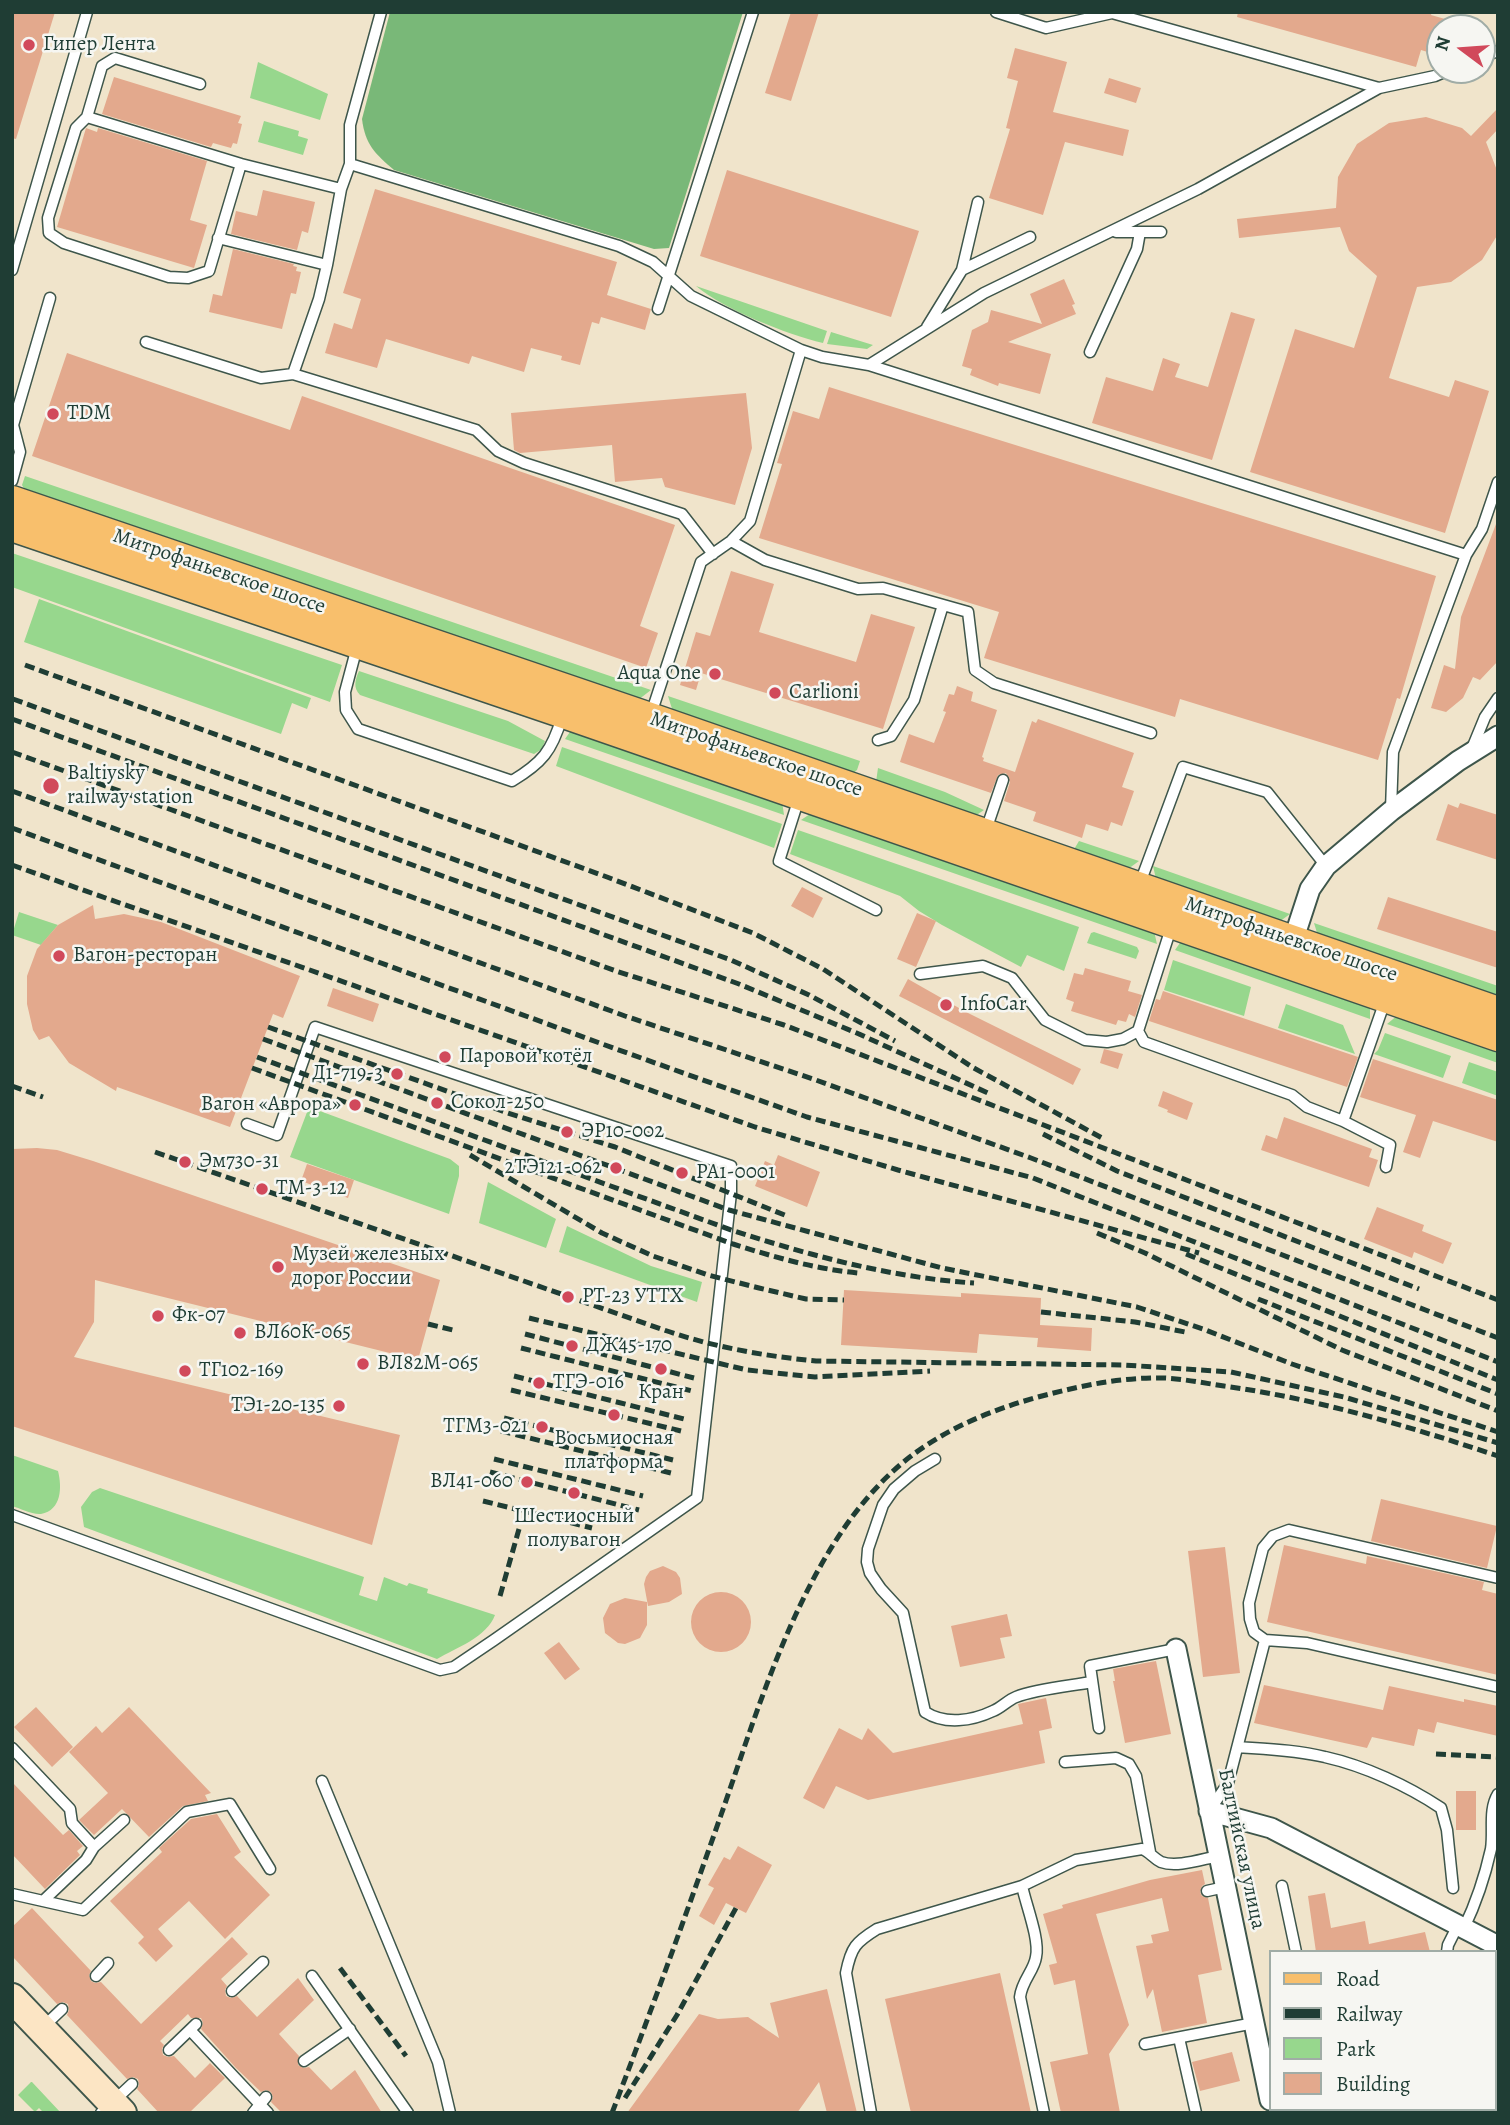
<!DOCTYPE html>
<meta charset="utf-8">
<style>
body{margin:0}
#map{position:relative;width:1510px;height:2125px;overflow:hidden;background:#f0e4cb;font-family:Alegreya,serif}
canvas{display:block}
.frame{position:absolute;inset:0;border:14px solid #1f3d34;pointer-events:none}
.legend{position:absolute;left:1269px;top:1950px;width:228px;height:161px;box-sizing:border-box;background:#f6f6f2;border:2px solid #a0aca6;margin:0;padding:9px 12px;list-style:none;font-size:21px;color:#1f3d34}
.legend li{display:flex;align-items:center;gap:14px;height:35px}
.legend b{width:35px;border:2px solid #a0aca6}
.north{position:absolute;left:1426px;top:14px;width:70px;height:70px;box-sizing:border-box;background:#f6f6f2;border:2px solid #a0aca6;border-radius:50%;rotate:286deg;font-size:19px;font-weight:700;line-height:28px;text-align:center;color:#1f3d34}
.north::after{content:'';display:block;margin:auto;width:24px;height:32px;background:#d1495b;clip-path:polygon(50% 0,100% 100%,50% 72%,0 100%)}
</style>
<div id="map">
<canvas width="1510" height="2125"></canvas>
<div class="frame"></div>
<ul class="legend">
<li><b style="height:9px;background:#f8bf6c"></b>Road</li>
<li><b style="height:9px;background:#1f3d34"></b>Railway</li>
<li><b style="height:19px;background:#97d78d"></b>Park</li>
<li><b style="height:19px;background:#e3a98d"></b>Building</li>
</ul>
<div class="north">N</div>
</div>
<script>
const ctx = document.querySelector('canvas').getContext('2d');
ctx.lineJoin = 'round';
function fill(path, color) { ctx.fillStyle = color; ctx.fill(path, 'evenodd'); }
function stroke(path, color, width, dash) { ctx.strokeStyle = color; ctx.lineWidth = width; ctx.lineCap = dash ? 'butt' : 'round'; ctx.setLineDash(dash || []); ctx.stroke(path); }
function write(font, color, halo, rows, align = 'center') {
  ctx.font = font + ' Alegreya,serif'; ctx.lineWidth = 5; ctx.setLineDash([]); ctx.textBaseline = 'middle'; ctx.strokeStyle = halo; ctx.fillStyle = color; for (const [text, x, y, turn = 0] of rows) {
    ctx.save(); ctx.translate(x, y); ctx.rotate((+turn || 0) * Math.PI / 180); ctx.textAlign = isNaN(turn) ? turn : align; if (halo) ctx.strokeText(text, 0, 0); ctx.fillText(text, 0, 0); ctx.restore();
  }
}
fill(new Path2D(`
 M258,62L328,94L320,120L250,98Z
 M264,121L299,131L298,136L308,139L303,155L258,142Z
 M696,286L827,331L823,343C786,334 725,310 696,286Z
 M831,332L873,345L867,349L827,344Z
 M25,476L651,690L638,700L26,492L22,485Z
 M12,553L342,665L330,702L12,587Z
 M39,599L311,698L307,709L292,703L281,734L24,642Z
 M359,671L508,721L545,741L542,749L534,754L360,695C353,688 355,680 359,671Z
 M668,696L860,761L857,770L852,774L673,712Z
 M572,729L782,801L784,815L565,739Z
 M562,747L782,824L774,848L556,766Z
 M878,768L945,792L984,810L975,816L876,782Z
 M813,812L1154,931L1157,944L801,820Z
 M798,830L1079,927L1064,971L1027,955L1021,967L942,925L919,911L900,896L790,854Z
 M1079,841L1139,861L1128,869L1073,851Z
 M1153,866L1290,914L1279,922L1156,879Z
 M19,912L58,925L41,945L12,935Z
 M1314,923L1498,986V999L1318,936Z
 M1094,932L1137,947L1139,951L1136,959L1087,943L1091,933Z
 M1182,940L1370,1006V1019L1175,950Z
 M1173,960L1251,987L1244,1016L1164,990Z
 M1286,1004L1343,1025L1355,1054L1278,1028Z
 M1398,1015L1498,1050V1063L1387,1024Z
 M1385,1033L1451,1056L1443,1078L1374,1054L1378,1050Z
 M1469,1062L1498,1072V1096L1462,1083Z
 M309,1107L450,1159L459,1166V1176L449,1214L290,1157Z
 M488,1182L556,1219L546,1248L479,1223Z
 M567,1226L651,1266L702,1282L697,1302L559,1252Z
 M12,1455L58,1471C62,1487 62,1510 41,1514C32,1515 20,1508 12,1506Z
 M100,1488L364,1577L359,1595L377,1601L384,1577L407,1586L409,1583L428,1589L427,1593L495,1615C487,1637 456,1648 437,1659L84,1527L81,1507L92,1492Z
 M31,2082H32L61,2113H44L39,2108L35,2112L18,2095Z`), '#97d78d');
fill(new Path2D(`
 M390,12H743L669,248L654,249L394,170C375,154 365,144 362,119Z`), '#79b878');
fill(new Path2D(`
 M12,12H55L16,139L12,138Z
 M791,12H819L791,101L765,93Z
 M1238,12H1432L1431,15L1445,19L1443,28H1440L1434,54L1421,50L1416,67L1237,17Z
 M1015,48L1067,62L1053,112L1129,130L1123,156L1065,142L1043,215L989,198L1010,129L1006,128L1018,81L1007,78Z
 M114,77L241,116L238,123L242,124L237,144L233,143L231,148L213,143L211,147L102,114Z
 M1109,78L1141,88L1136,103L1104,93Z
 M1498,108V129L1486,142L1498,173V234L1482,260L1451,282L1417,287L1389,378L1449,397L1455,380L1489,391L1445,533L1250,472L1295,329L1354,348L1377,276L1349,251L1340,227L1239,238L1237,219L1336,208L1338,177L1357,144L1389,123L1426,117L1462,128L1471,136Z
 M86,128L97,132L98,128L207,161L190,220L207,225L194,268L57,227Z
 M727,170L919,231L891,317L700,256Z
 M375,189L617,262L607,295L651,309L645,330L601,317L599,324L592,322L580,365L561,360L562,356L531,348L524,372L472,356L469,364L386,339L377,368L325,353L334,323L352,329L361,299L343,293Z
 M263,190L315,202L308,233L302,231L297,250L231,234L236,211L257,216Z
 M233,249L294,264L293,266L297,267L296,271L301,272L296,294L291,293L282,329L209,312L213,294L222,296Z
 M1064,279L1075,304L1072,305L1076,314L1008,342L1051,354L1040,394L999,383L998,386L970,375L972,369L962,366L972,330L988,322L991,310L1042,324L1030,294Z
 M1231,312L1255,319L1212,460L1092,423L1106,377L1153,391L1163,358L1180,364L1175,377L1208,387Z
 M67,353L290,430L302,396L675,525L640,626L658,633L646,668L32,456Z
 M829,387L1436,576L1400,699L1397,698L1378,760L1180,699L1175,717L984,658L999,612L759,538L782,464L777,463L793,411L819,419Z
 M746,393L752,448L735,505L665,487L662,478L615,482L612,445L520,453L514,450L511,413Z
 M1496,524L1498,661L1480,680L1473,677L1463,698L1446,712L1431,708L1444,665L1455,669L1461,617Z
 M731,571L774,584L759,632L856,662L871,614L915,627L883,729L701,673L696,690L680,685L696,632L710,636Z
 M957,686L973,692L971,701L997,710L982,757L984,758L983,761L1015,772L1032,721L1036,723L1038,719L1134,753L1122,787L1134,791L1122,826L1111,822L1108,831L1086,824L1082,838L1033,821L1036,812L1004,801L1010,782L1006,773L998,775L991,793L900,762L909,734L934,743L946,712L943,711L949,694L954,695Z
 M1460,803L1498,815V860L1436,840L1448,804L1458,808Z
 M802,887L823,898L813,918L791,906Z
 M1388,897L1498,932V968L1377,929Z
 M93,905L95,919L124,914L161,922L300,976L283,1018L273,1014L230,1127L117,1087L116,1091L69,1063L49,1036L39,1040L33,1030L27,1004V976L37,949L58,925Z
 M917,913L936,921L916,967L897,959Z
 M1085,968L1131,981L1128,991L1142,995L1135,1017L1129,1014L1126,1022L1118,1020L1116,1025L1071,1011L1074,1002L1066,999L1074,973L1083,975Z
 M908,979L966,1012L1081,1069L1073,1085L899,996Z
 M333,988L379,1004L373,1022L327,1006Z
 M1163,991L1358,1057L1347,1087L1149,1021L1156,999L1160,1000Z
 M1104,1049L1123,1054L1118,1069L1100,1063Z
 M1373,1059L1498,1100V1142L1433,1121L1420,1158L1403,1152L1416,1115L1360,1097Z
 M1163,1091L1193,1103L1187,1120L1167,1112L1168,1110L1158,1106Z
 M1284,1117L1372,1149L1369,1157L1378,1160L1369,1187L1261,1150L1266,1135L1277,1139Z
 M37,1148L57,1150L93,1161L440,1280L418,1360L95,1280L94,1322L74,1357L400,1435L372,1545L12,1426V1149Z
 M778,1155L820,1172L807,1207L755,1186L765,1161L774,1165Z
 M307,1164L354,1180L348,1198L301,1181Z
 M1377,1207L1424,1225L1422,1231L1452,1243L1443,1264L1414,1252L1412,1258L1364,1239Z
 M844,1290L961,1297V1293L1041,1298L1040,1325L1092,1328L1091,1351L1037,1347L1038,1338L979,1334L977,1353L841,1345Z
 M1381,1499L1497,1526L1487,1568L1371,1541Z
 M1284,1545L1366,1564L1367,1556L1484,1582L1482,1590L1498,1594V1675L1267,1622Z
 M1225,1547L1240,1673L1203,1677L1188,1551Z
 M663,1566L676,1572L680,1578L682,1594L669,1602L648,1606L644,1584L646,1577L650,1571Z
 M691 1622a30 30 0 1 1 60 0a30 30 0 1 1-60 0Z
 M625,1598L647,1602V1625L640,1638L625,1644L618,1643L605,1633L603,1618L610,1604Z
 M1007,1614L1012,1636L1000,1638L1005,1658L960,1667L951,1626Z
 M559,1642L580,1669L565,1680L544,1653Z
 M1156,1661L1171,1734L1125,1743L1113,1681H1115L1113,1669Z
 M1264,1685L1383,1710L1389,1686L1464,1702V1699L1498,1706V1736L1437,1722L1434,1733L1418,1729L1414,1746L1372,1737L1367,1748L1254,1723Z
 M1046,1698L1052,1728L1039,1731L1045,1763L868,1800L836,1786L824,1809L803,1798L839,1728L862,1740L868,1728L893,1753L1023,1724L1018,1704Z
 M36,1707L73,1747L52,1767L14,1727Z
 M129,1707L211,1793L205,1795L208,1801L183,1806L149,1837L122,1809L94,1835L79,1820L108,1793L69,1752L96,1726L102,1733Z
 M12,1782L63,1835L69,1830L83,1846L77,1851L80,1855L45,1889L12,1854Z
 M1456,1791H1476V1830H1456Z
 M217,1814L241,1852L234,1857L270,1895L225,1939L189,1901L158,1929L173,1946L156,1962L138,1943L144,1937L110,1901L162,1852L159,1848L191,1819Z
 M738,1846L772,1865L746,1913L726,1903L714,1925L699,1916L714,1888L708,1885L724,1857L730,1860Z
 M1202,1870L1205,1884L1202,1886L1200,1892L1202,1896L1208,1898L1222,1970L1198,1975L1207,2023L1162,2032L1153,1989L1147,1999L1136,1946L1153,1943L1151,1935L1169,1931L1162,1898L1096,1914L1129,2025L1109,2054L1120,2113H1061L1050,2062L1088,2054L1075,1980L1054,1985L1049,1965L1057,1963L1043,1914L1063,1908L1062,1905L1091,1897L1150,1880Z
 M1325,1893L1331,1928L1365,1921L1369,1944L1425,1932L1430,1952H1316L1308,1896Z
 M32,1908L91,1971L89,1975L91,1981L95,1983L101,1982L141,2024L232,1937L248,1954L221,1979L227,1986L225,1990L226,1996L231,1998L237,1996L257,2017L298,1978L314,2000L279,2034L299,2056L298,2065L304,2068L309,2067L331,2090L355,2070L382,2113H282L271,2102L273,2097L271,2092L266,2090L261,2092L236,2068L201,2029L203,2023L201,2018H191L188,2014L160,2041L164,2045L162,2049L163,2055L168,2057L174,2056L195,2078L210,2063L225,2078L189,2113H159L137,2089L139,2085L138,2079L133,2077L127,2079L67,2015L69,2010L68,2004L63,2002L57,2004L12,1956V1927Z
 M1000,1973L1031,2113H911L885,1999Z
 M827,1989L857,2113H827L819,2082L797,2113H627L699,2014L718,2019L748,2017L779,2038L770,2003Z
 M1232,2052L1240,2081L1200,2091L1192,2062Z`), '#e3a98d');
const service = new Path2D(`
 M996,12L1046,28L1112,13L1379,88
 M1482,57L1498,51
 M200,84L115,58L102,66L87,117L241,164
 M87,117L76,128L48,218L49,233L64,243L169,277L188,278L209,271L241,164L341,189
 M350,164L619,246L653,262L691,296L801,350L822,357L869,365L1466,555
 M1116,232H1161
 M218,238L327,265
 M12,270L87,12
 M962,270L978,202
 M658,309L753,12
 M927,327L962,270L1030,237
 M146,342L261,378L293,374L319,299L327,265L341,189L350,164V125L381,12
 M1090,352L1137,249L1140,232
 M869,365L984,293L1198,189L1379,88L1435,76L1449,70
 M293,374L476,430L498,451L524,463L682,514L713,554
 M12,481L20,452L13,425L50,298
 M731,541L765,560L858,589L883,588L968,612L975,670L994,683L1151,733
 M357,647L345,692L346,710L358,729L512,781C542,763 552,751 562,717
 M651,714L701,562L731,541L750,521L801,350
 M878,740L891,736L914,700L943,605
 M1471,751L1485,717L1498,698
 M799,798L779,861L876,910
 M1391,810L1393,752L1466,555L1482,529L1498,482
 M986,830L1003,780
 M1140,883L1183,767L1267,792L1326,866
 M920,974L983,966L1012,978L1045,1020L1085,1040L1107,1042L1123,1039L1138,1031L1172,925
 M1138,1031L1144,1042L1292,1095L1307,1107L1343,1121L1390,1145L1386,1167
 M1343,1121L1385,1001
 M935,1459L915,1471L894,1489L883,1505L868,1549L867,1562L870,1573L881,1589L903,1613L925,1712C945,1725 972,1721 993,1711C1001,1708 1008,1700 1016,1697C1036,1689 1070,1686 1092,1682
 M12,1515L440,1670L454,1667L494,1640L697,1498L731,1193V1166L315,1027L277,1135L247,1124
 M1498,1578L1289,1530L1273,1536L1263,1548L1249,1603L1250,1619L1254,1632L1265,1640L1307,1643L1498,1687
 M1099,1728L1090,1666L1176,1649
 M1238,1747C1266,1749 1297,1750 1325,1757C1365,1766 1408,1786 1441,1808L1447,1830L1453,1888
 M12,1748L70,1809L72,1823L94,1847
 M1065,1762L1116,1758L1129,1764L1136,1776L1150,1852
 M322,1781L438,2062L450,2113
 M1210,1810L1228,1783L1265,1640
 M1022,1886C1026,1905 1040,1940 1036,1957C1034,1971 1022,1980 1020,1997L1044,2113
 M1282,1886L1296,1952
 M1207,1891L1225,1887
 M12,1894L83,1910L187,1812L230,1804L270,1869
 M43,1901L86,1860L94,1847L124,1820
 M1464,1928C1476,1903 1485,1876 1491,1849C1494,1831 1488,1810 1498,1794
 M1447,1952L1448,1945L1458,1925
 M96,1976L108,1963
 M312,1976L408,2113
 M232,1991L263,1962
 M42,2028L62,2009
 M190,2030L268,2113
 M1179,2038L1196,2113
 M1145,2044L1254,2023
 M169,2050L196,2024
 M304,2061L350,2029
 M1330,2109L1331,2113
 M1482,2109L1483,2113
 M101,2113L132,2084
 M253,2113L266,2097
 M871,2113L846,1973C851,1947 856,1942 877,1929L1022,1886L1076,1860L1142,1849C1150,1852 1153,1858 1161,1862C1177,1868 1202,1859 1219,1856`);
const minor = new Path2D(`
 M1293,941L1310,889L1326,866L1391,811L1458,761L1498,736
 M1176,1649L1270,2100
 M1209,1811L1271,1828L1498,1946`);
const secondary = new Path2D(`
 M12,1998L122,2113`);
const primary = new Path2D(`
 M12,501L650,718L1498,1012
 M12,526L564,713L1498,1036`);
stroke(service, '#3e564b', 13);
stroke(minor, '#3e564b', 23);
stroke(secondary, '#3e564b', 32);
stroke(primary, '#3e564b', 33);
stroke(service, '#fff', 10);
stroke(minor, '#fff', 19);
stroke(secondary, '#fce5c4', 28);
stroke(primary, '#f8bf6c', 30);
stroke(new Path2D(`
 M25,665L607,877L753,933L823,969L972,1067L1102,1138
 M13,699L731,960L809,995L895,1041
 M12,719L739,984L859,1034L990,1094
 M12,752L616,971L784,1025L1498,1300
 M12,791L625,1016L813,1079L1031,1158L1498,1338
 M12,828L616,1049L807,1117L1033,1178L1498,1362
 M12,865L755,1127L898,1170L1199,1253
 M268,1027L508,1113L615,1147L787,1216
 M263,1039L729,1210L942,1268L1137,1307L1203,1329L1292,1364L1498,1432
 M257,1057L734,1231C812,1256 893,1278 974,1283
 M252,1068L733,1244C774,1257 815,1269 858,1273
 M12,1086L43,1097
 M1043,1134L1117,1171L1419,1289
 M155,1152L664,1330C713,1347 764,1356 816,1361L1124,1365L1231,1372L1344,1397L1498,1443
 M470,1155L602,1233L653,1256L708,1275L759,1288L806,1299L844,1300
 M1097,1233L1145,1253L1342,1350L1498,1411
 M1186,1254L1498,1380
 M1258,1299L1498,1394
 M1041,1312L1135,1322L1185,1332
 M529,1318L747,1370L815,1377L930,1371
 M428,1324L453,1330
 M525,1334L694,1378
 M521,1348L692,1391
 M514,1376L684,1419
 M511,1390L681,1431
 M504,1418L673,1460
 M501,1431L671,1473
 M494,1459L643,1496
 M490,1472L639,1510
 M483,1501L592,1528
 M500,1596L519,1529
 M1436,1754L1498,1757
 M340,1968L406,2056
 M625,2098L677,2015L736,1908
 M612,2113C650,2014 686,1915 721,1815C761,1701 805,1546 900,1465C940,1431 988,1411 1038,1397C1080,1386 1120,1377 1164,1378C1184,1379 1204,1383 1224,1386C1318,1399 1408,1426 1498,1456`), '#1f3d34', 5, [10, 5]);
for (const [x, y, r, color] of [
 [29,45,7,"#d1495b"],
 [53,414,7,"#d1495b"],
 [715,674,7,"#d1495b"],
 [775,693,7,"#d1495b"],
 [51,786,9,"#d1495b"],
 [59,956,7,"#d1495b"],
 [946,1005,7,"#d1495b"],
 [445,1057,7,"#d1495b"],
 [397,1074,7,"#d1495b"],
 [437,1103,7,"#d1495b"],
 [355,1105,7,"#d1495b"],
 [567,1132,7,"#d1495b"],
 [185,1162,7,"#d1495b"],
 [616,1168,7,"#d1495b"],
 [682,1173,7,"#d1495b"],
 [262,1189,7,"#d1495b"],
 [278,1267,7,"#d1495b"],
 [568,1297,7,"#d1495b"],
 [158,1316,7,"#d1495b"],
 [240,1333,7,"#d1495b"],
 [572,1346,7,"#d1495b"],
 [363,1364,7,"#d1495b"],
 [661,1369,7,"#d1495b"],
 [185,1371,7,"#d1495b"],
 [539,1383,7,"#d1495b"],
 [339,1406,7,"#d1495b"],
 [614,1415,7,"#d1495b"],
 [542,1427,7,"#d1495b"],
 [527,1482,7,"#d1495b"],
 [574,1493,7,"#d1495b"]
]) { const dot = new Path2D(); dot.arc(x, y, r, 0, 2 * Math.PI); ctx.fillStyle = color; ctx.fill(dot); stroke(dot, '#f6f6f2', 2.5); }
write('21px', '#1f3d34', '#f6f6f2', [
 ["Гипер Лента",43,45],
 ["TDM",67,414],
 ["Aqua One",701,674,"right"],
 ["Carlioni",789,693],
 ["Baltiysky",67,774],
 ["railway station",67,798],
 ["Вагон-ресторан",73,956],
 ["InfoCar",960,1005],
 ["Паровой котёл",459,1057],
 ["Д1-719-3",383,1074,"right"],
 ["Сокол-250",451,1103],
 ["Вагон «Аврора»",341,1105,"right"],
 ["ЭР10-002",581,1132],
 ["Эм730-31",199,1162],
 ["2ТЭ121-062",602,1168,"right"],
 ["РА1-0001",696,1173],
 ["ТМ-3-12",276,1189],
 ["Музей железных",292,1255],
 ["дорог России",292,1279],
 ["РТ-23 УТТХ",582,1297],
 ["Фк-07",172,1316],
 ["ВЛ60К-065",254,1333],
 ["ДЖ45-170",586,1346],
 ["ВЛ82М-065",377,1364],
 ["ТГ102-169",199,1371],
 ["ТГЭ-016",553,1383],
 ["Кран",661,1393,"center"],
 ["ТЭ1-20-135",325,1406,"right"],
 ["ТГМ3-021",528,1427,"right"],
 ["Восьмиосная",614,1439,"center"],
 ["платформа",614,1463,"center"],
 ["ВЛ41-060",513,1482,"right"],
 ["Шестиосный",574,1517,"center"],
 ["полувагон",574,1541,"center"]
], 'left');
write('21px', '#1f3d34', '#f6f6f2', [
 ["Митрофаньевское шоссе",219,572,19],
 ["Митрофаньевское шоссе",756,755,19],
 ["Митрофаньевское шоссе",1291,940,19],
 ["Балтийская улица",1241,1849,78]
]);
</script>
